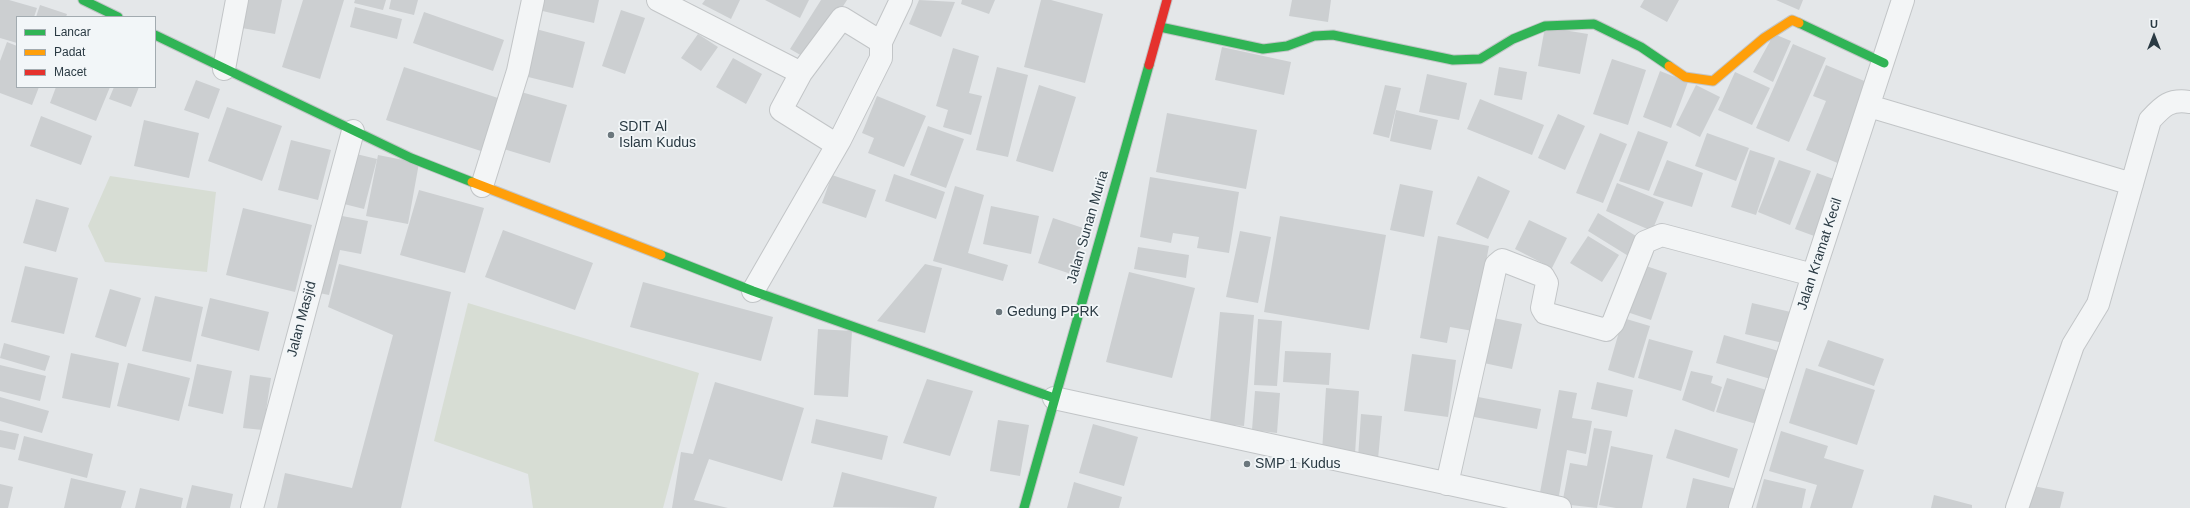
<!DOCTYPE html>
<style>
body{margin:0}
#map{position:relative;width:2190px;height:508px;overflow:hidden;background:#e4e7e9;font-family:Arial,sans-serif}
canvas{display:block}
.legend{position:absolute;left:16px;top:16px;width:140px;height:72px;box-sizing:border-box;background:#f2f6f8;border:1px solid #a2abb0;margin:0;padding:5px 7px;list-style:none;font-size:12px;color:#2a3a43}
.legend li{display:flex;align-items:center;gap:8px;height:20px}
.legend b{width:20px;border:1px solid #a2abb0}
.north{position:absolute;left:2134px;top:16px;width:40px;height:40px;-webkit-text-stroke:3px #f2f6f8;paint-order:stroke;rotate:0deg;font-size:11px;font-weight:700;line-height:16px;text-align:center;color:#2a3a43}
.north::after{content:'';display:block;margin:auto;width:14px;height:18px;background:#2a3a43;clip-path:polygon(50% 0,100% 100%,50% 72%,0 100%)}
</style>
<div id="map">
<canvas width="2190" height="508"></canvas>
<ul class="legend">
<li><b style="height:5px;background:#30b455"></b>Lancar</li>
<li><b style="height:5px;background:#ff9f0a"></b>Padat</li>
<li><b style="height:5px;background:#e5322d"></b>Macet</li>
</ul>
<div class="north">U</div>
</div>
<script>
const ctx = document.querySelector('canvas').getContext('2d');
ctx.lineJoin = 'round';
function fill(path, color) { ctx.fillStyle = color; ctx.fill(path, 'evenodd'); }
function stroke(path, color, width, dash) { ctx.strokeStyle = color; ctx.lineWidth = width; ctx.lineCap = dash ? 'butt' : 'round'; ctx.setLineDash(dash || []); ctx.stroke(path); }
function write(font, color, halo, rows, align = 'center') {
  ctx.font = font + ' Arial,sans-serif'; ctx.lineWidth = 3.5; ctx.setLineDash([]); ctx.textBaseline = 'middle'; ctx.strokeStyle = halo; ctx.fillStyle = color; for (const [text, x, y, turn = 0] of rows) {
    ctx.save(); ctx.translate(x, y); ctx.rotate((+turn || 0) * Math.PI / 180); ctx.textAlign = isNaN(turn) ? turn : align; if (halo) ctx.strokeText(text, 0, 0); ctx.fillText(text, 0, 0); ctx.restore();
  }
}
fill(new Path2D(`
 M110,176L216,192L207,272L105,262L88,226Z
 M468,303L699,373L663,508H533L528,474L434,441Z`), '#d7ddd4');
fill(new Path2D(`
 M0,0H9L37,8L34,17H17V43L0,38Z
 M247,0H282L275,34L242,28Z
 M303,0H344L320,79L282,67Z
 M355,0H386L383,10L354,3Z
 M391,0H418L414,15L389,9Z
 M536,0H599L594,23L534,9Z
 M705,0H740L731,19L702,4Z
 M765,0H809L800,18Z
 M821,0H847L809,60L790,49Z
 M919,0L955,2L941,37L909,24Z
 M962,0H995L989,14L961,4Z
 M1041,0H1051L1103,14L1085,83L1024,67Z
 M1292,0H1331L1328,22L1289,16Z
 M1644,0H1679L1667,22L1640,7Z
 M1776,0H1803L1799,10Z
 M40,5L67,14L66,17H36Z
 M355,7L402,19L397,39L350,27Z
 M621,10L645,18L625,74L602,66Z
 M424,12L504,40L493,71L413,43Z
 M1545,27L1588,34L1580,74L1538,66Z
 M532,28L585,42L573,88L520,75Z
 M698,34L718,47L701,71L681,58Z
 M1774,34L1791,41L1773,82L1753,72Z
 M7,42L17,46V87H39L32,105L0,93V61Z
 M1793,44L1826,58L1789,142L1756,128Z
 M1222,47L1291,62L1284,95L1215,80Z
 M953,48L979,56L969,93L982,96L971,135L943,127L948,110L936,106Z
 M733,58L762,74L746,104L716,87Z
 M1612,59L1646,70L1628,125L1593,114Z
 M1826,65L1874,85L1840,164L1806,150L1826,101L1813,96Z
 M404,67L501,99L484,152L386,120Z
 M997,67L1028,75L1008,157L976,150Z
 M1499,67L1527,72L1522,100L1494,95Z
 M1660,71L1688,82L1671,128L1643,117Z
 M1735,72L1770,88L1752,125L1718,110Z
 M1427,74L1467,83L1459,120L1419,112Z
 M196,80L220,89L209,119L184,110Z
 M1039,85L1076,97L1053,172L1016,161Z
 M1385,85L1401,88L1389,138L1373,134Z
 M1696,85L1720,97L1700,137L1676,125Z
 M56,87H110L96,121L50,103Z
 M114,87H139L131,107L109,99Z
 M514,90L567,105L550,163L497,147Z
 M877,96L926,116L904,167L868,153L874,138L862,133Z
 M1480,99L1544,125L1532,155L1467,129Z
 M227,107L282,126L262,181L208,161Z
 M1396,110L1438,120L1431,150L1390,141Z
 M1167,113L1257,130L1246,189L1156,172Z
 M1558,114L1585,126L1565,170L1538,158Z
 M41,116L92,136L81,165L30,146Z
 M144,120L199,133L189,178L134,166Z
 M928,126L964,139L946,188L910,175Z
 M1638,131L1668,142L1649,191L1619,181Z
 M1600,133L1627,144L1603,203L1576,193Z
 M1707,133L1749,148L1736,181L1695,166Z
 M291,140L331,150L318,200L278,190Z
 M1750,150L1775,158L1756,215L1731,207Z
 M348,152L377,159L364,209L336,202Z
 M378,155L419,163L408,224L366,216Z
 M1667,160L1703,173L1692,207L1653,195Z
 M1779,160L1811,171L1790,225L1758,212Z
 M1817,173L1839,181L1817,237L1795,229Z
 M894,174L945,192L936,219L885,201Z
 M832,175L876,190L866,218L822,203Z
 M1478,176L1510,191L1488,239L1456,224Z
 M1150,177L1239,192L1229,253L1197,248L1199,237L1173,233L1171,243L1140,237Z
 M1617,183L1664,202L1652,231L1606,211Z
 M1400,184L1433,191L1424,237L1390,230Z
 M955,186L984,195L968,253L1008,265L1003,281L933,261Z
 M419,190L484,208L465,273L400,255Z
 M36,199L69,208L56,252L23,243Z
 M991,206L1039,216L1031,254L983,244Z
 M243,208L312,225L295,292L226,275Z
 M1598,213L1641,239L1630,257L1588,231Z
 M332,214L368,221L361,254L340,250L329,295L314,292Z
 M1280,216L1386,235L1369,330L1264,312Z
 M1053,218L1086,229L1071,274L1038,263Z
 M1529,220L1567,238L1552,268L1515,249Z
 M503,230L593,263L575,310L485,277Z
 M1240,231L1271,237L1258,303L1226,297Z
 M1438,236L1489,246L1473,331L1450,327L1447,343L1420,338Z
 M1588,236L1619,255L1602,282L1570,263Z
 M1138,247L1189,255L1186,278L1134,269Z
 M339,264L451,292L401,508H277L285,473L352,488L393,335L328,307Z
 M925,264L942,268L925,333L877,321Z
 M1640,264L1667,273L1651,320L1624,311Z
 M25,266L78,278L64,334L11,322Z
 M1129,272L1195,288L1172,378L1106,362Z
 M643,282L773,317L761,361L630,327Z
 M110,289L141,298L126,347L95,337Z
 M155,296L203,307L191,362L142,351Z
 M210,298L269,312L259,351L201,336Z
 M1752,303L1795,313L1787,344L1745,334Z
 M1220,312L1254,315L1244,426L1210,423Z
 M1489,317L1522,324L1512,369L1479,362Z
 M1623,318L1650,326L1634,378L1608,370Z
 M1258,319L1282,321L1277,386L1254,385Z
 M818,329L852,331L848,397L814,395Z
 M1724,335L1782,352L1774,380L1716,363Z
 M1649,339L1693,351L1681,391L1638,378Z
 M1828,340L1884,359L1874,386L1818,366Z
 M4,343L50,356L45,371L0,358Z
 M1285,351L1331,353L1329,385L1283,382Z
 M71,353L119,363L110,408L62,398Z
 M1412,354L1456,360L1448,417L1404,411Z
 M128,363L190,378L179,421L117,406Z
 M197,364L232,371L223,414L188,406Z
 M0,365L46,376L40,401L0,391Z
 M1806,368L1875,390L1857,445L1789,423Z
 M1691,371L1713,376L1711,383L1722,387L1714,412L1682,400Z
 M250,375L271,378L263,430L243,428Z
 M1727,378L1773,392L1763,426L1716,412Z
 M927,379L973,391L950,456L903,443Z
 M715,382L804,408L782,481L709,459L694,500L728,508H672L681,452L693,454Z
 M1597,382L1633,390L1627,417L1591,409Z
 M1326,388L1359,391L1355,454L1322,452Z
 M1559,390L1577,393L1572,418L1592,421L1586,454L1567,450L1558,501L1539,498Z
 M1255,391L1280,393L1277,433L1252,430Z
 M1473,396L1541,409L1537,429L1469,416Z
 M0,397L49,411L42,433L0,421Z
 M1361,414L1382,416L1378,459L1358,458Z
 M816,419L888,436L882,460L811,443Z
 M998,420L1029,425L1020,476L990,471Z
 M1093,424L1138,437L1124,486L1079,473Z
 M1594,428L1612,431L1597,508L1562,504L1570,463L1587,466Z
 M1675,429L1738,449L1729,478L1666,458Z
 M0,430L19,434L15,450L0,447Z
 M1781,431L1828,446L1824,458L1864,470L1852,508H1810L1817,485L1769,471Z
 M24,436L93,454L87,478L18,460Z
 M1611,446L1653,455L1642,508H1616L1599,505Z
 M842,472L937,497L934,508L833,507Z
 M71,478L126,491L121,508H64Z
 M1693,478L1737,489L1732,508H1686Z
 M1764,479L1806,489L1802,508H1756Z
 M1074,482L1122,497L1119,508H1067Z
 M0,484L13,487L8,508H0Z
 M192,485L233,494L230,508H186Z
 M2033,486L2064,492L2060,508H2029Z
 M140,488L183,498L181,508H135Z
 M1934,495L1972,505V508H1931Z`), '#cccfd1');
const street = new Path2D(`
 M658,0L801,73L781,110L837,145
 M224,69L237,0
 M801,73L842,18L881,42
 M1869,106L2132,184
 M482,186L518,71L533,0
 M753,291L840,140L881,58V42L901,0
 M1054,398L1560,508
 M1447,484L1496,265L1502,260L1543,276L1547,283L1542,308L1545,313L1606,330L1613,323L1645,242L1662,235L1813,275
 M252,508L353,131
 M1740,508L1813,275L1903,0
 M2017,508L2073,345L2098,304L2150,120C2163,106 2169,99 2190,102`);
const fast = new Path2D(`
 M83,0L118,17
 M1799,23L1884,63
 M1160,27L1263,49L1287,46L1314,36L1333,35L1453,60L1480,59L1513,39L1545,26L1594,24L1641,47L1669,66
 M155,35L411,158L472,182
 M661,255L753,291L1054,398
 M1024,508L1149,65`);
const slow = new Path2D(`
 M1669,66L1685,77L1713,81L1764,38L1792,20L1799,23
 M472,182L661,255`);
const jam = new Path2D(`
 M1149,65L1167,0`);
stroke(street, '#c2c5c7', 24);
stroke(fast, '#c2c5c7', 11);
stroke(slow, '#c2c5c7', 11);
stroke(jam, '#c2c5c7', 11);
stroke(street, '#f3f5f6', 22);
stroke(fast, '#30b455', 9);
stroke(slow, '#ff9f0a', 9);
stroke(jam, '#e5322d', 9);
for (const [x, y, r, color] of [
 [611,135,4,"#6b777d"],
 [999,312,4,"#6b777d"],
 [1247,464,4,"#6b777d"]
]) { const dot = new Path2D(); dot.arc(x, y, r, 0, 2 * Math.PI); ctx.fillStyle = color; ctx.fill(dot); stroke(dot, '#f2f6f8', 1.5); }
write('14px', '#2a3a43', '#f2f6f8', [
 ["SDIT Al",619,127],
 ["Islam Kudus",619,143],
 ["Gedung PPRK",1007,312],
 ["SMP 1 Kudus",1255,464]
], 'left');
write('14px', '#2a3a43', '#f2f6f8', [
 ["Jalan Sunan Muria",1088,227,-74],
 ["Jalan Kramat Kecil",1820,254,-72],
 ["Jalan Masjid",302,319,-75]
]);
</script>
